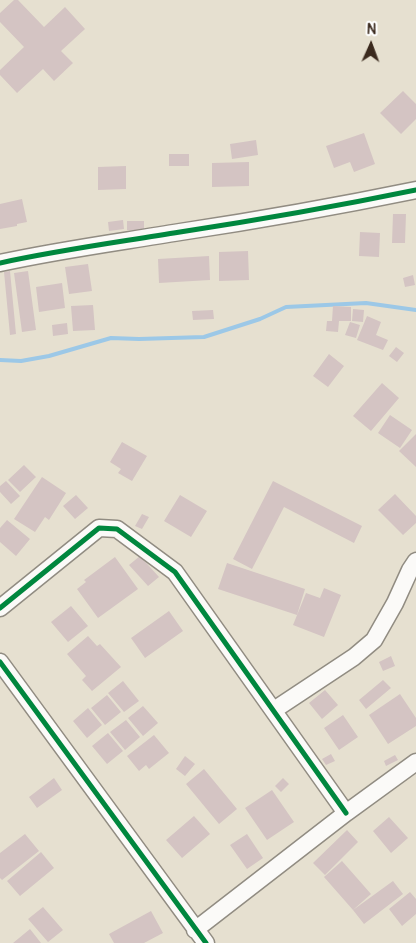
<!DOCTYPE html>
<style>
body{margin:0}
#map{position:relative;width:416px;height:943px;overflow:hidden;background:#e6e0d0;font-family:Pangolin,sans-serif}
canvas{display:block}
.north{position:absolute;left:346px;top:20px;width:50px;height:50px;-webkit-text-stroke:4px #fff;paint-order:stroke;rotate:2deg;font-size:14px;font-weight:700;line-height:20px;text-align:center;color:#3b2a1e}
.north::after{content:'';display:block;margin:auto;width:18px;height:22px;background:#3b2a1e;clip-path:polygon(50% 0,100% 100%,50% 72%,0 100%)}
</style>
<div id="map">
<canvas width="416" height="943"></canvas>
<div class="north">N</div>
</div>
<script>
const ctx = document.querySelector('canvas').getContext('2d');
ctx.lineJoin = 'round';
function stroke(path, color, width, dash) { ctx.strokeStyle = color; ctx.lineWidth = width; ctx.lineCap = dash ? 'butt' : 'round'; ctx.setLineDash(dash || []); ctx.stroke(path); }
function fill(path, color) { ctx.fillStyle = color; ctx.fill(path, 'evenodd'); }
stroke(new Path2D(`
 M0,360L21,361L49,356L111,338L139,339L204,337L260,319L286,307L366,303L416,310`), '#9cc8e7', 4);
fill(new Path2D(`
 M14,0H18L44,27L65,7L85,29L61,51L73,63L54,81L43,69L17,93L0,75V70L24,47L0,22V13Z
 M403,91L416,104V119L401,134L380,113Z
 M364,133L375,164L354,172L350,162L334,168L326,146Z
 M256,140L258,155L232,159L230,144Z
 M169,154H189V166H169Z
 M249,162V186L212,187V163Z
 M126,166V189L98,190V167Z
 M22,199L27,222L17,224V226L0,229V204Z
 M393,214H406L405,243H392Z
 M123,220L124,229L109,231L108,222Z
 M127,221H144V230H127Z
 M360,232L380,233L379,257L359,256Z
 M248,251L249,280L219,281V252Z
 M209,256L210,280L159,283L158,259Z
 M88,264L92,291L69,294L65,267Z
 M10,271L16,334L10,335L4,272Z
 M28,271L36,330L22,332L14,273Z
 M413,275L415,285L405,287L403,278Z
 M62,283L65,308L39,312L36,287Z
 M93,305L95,330L73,331L71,306Z
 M333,306L351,307V321H339L338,332L326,331L327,321H332Z
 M353,309L364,310L363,322L352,321Z
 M213,310L214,319L193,320L192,311Z
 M367,316L381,322L376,335L388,340L383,350L357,340Z
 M350,322L360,325L356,338L345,335Z
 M67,323L68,334L53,336L52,325Z
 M396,347L404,353L397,362L389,356Z
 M329,354L344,366L328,387L313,376Z
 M382,383L399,398L371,431L353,416Z
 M390,415L412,430L400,448L378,433Z
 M416,434V467L399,451Z
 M122,442L147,456L132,481L118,473L121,469L110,462Z
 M24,465L36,477L20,492L8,480Z
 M42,477L66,493L49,520L45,517L35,532L14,519Z
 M6,481L20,496L11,504L0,492V486Z
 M273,481L362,526L354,543L284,507L252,569L233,559Z
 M395,494L416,516V523L403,535L378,510Z
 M76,495L88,508L75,519L63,506Z
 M180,495L207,511L191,537L164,521Z
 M142,514L149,517L142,529L135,526Z
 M7,520L30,539L16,556L0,542V528Z
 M140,556L159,577L148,586L129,565Z
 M115,557L138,589L98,618L77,589L86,582L84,580Z
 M227,563L305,589L297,615L218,589Z
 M324,588L341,595L324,637L293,625L306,593L320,598Z
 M71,606L88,626L68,642L51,622Z
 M169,611L183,631L145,658L131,638Z
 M88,636L97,646L100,644L121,667L92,691L82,680L86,676L67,654Z
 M391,656L395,666L383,671L379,662Z
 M383,680L391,688L366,709L359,700Z
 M123,681L139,701L124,712L108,693Z
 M325,690L338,705L322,719L309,703Z
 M400,694L416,718V726L388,744L369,715Z
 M107,695L121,712L105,725L91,708Z
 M143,706L158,723L143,736L128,718Z
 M88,708L102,725L87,738L73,721Z
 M343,715L358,737L339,750L324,728Z
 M126,720L140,737L125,750L110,732Z
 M108,733L123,751L107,764L92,746Z
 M154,735L169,753L149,769L146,765L139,771L127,756Z
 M331,754L335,761L326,765L322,759Z
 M395,755L398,760L386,766L384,761Z
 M185,756L195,764L185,776L176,769Z
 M204,769L237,809L219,824L186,784Z
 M54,778L62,790L37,808L29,797Z
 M283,778L289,784L281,792L275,786Z
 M272,790L294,822L267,840L245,808Z
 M194,816L210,834L182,858L166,840Z
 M389,817L408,838L391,853L373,831Z
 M347,830L358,842L325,875L313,863Z
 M25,834L39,851L2,880L0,878V853Z
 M247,834L263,858L247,869L230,845Z
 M41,852L54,868L20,896L7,881Z
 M342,861L371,894L353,910L324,877Z
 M393,881L403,894L364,924L353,910Z
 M410,892L416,899V914L402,926L389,909Z
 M43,907L63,930L48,942L28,919Z
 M151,911L163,933L144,943H114L109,934Z
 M30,929L41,943H13Z`), '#d4c4c3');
const minor = new Path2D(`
 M0,263C59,250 120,242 180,232C259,220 338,206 416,190
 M0,608L99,528L117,529L175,572L346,813
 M0,662L206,943
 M274,710L354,657L374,640L395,603L410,570L416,561
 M195,930L346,813L416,762`);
stroke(minor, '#918c82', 19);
stroke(minor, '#fbfaf8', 16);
stroke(new Path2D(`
 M0,263C59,250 120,242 180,232C259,220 338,206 416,190
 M0,608L99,528L117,529L175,572L346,813
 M0,662L206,943`), '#00873e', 5);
</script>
